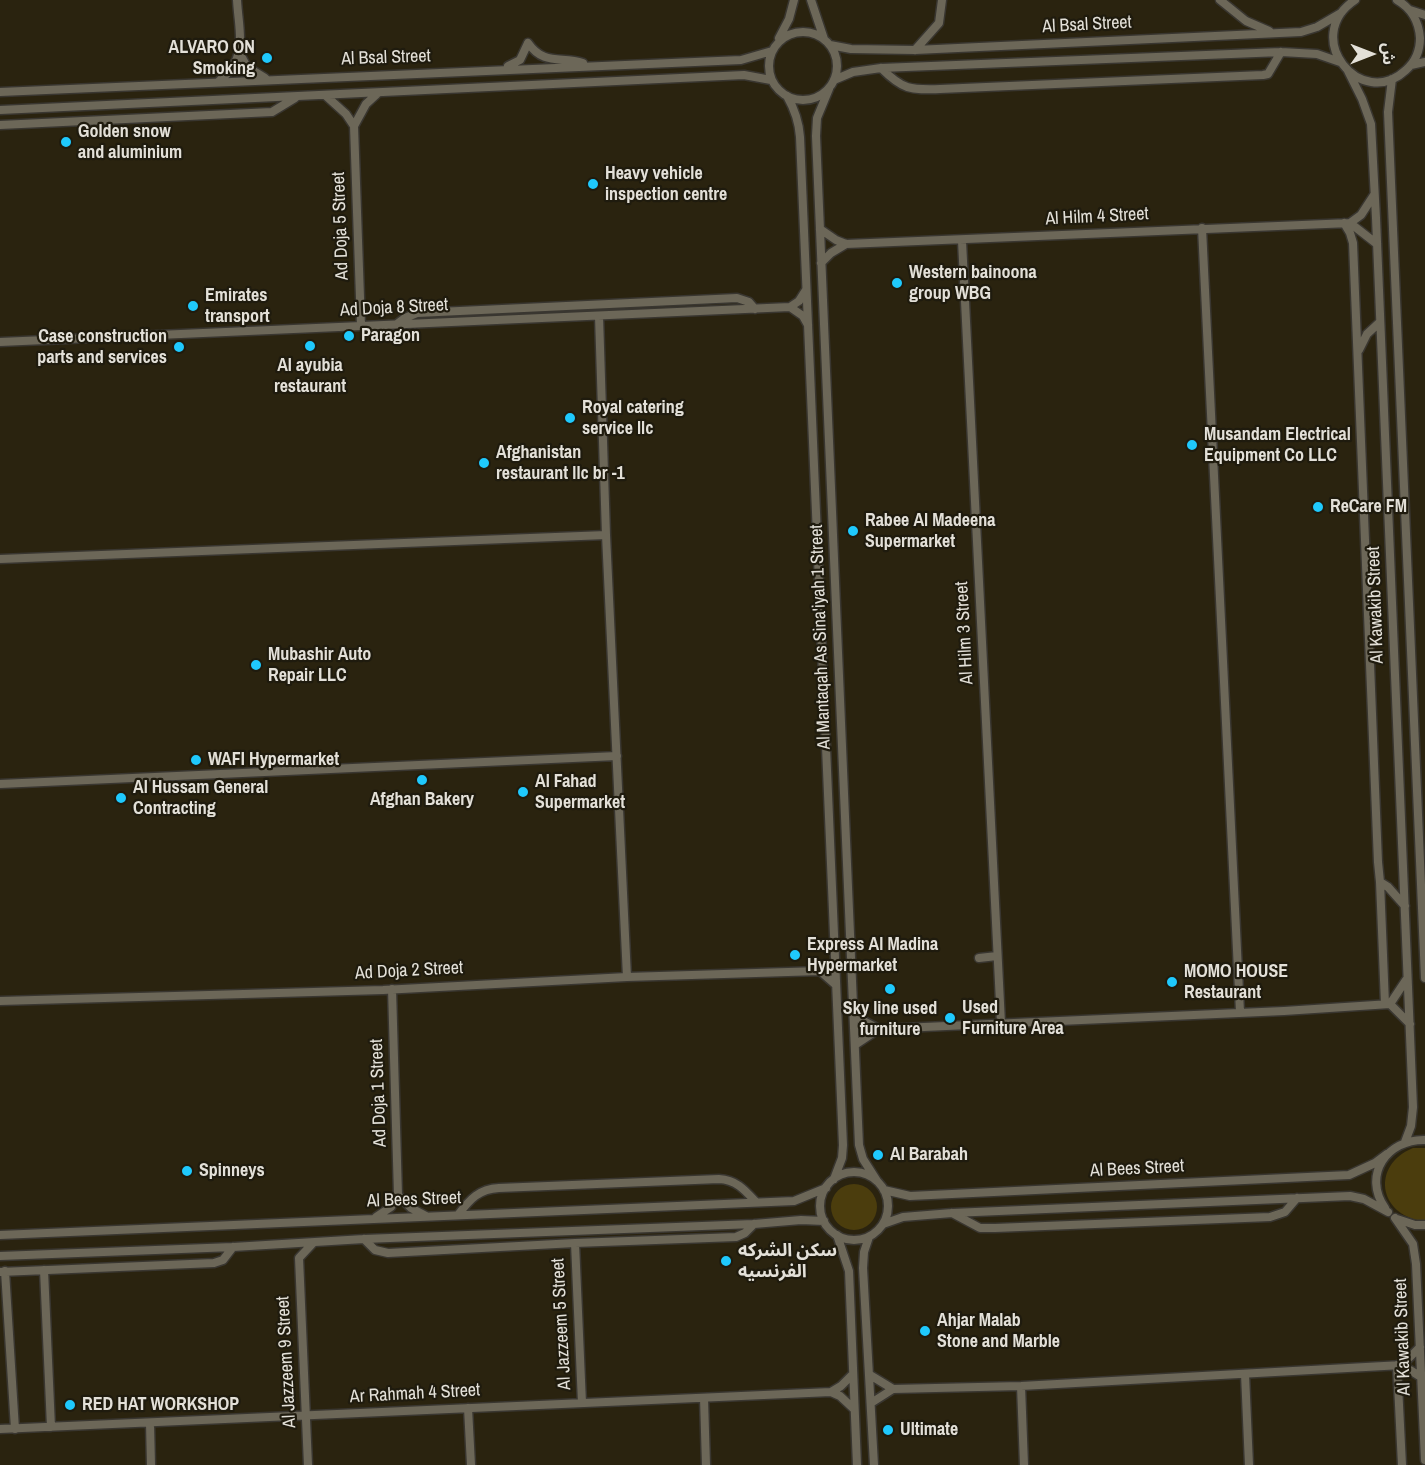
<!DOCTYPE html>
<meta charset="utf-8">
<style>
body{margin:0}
#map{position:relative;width:1425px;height:1465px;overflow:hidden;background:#1f1b0e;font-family:"Archivo Narrow","Noto Sans Arabic",sans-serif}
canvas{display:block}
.north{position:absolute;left:1341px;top:24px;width:60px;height:60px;-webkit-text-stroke:4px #1f1b0e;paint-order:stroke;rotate:90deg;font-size:16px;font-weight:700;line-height:24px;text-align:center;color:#e3e0d8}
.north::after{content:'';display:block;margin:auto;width:21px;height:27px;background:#e3e0d8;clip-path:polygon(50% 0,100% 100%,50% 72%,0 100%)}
</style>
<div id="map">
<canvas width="1425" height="1465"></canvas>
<div class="north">ش</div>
</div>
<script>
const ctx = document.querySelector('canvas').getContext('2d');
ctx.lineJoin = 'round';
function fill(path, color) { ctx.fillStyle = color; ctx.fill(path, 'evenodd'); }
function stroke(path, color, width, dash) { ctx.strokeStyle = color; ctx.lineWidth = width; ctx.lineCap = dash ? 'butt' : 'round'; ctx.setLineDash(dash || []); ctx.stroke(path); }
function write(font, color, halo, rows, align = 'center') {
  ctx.font = font + ' "Archivo Narrow","Noto Sans Arabic",sans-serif'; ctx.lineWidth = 4.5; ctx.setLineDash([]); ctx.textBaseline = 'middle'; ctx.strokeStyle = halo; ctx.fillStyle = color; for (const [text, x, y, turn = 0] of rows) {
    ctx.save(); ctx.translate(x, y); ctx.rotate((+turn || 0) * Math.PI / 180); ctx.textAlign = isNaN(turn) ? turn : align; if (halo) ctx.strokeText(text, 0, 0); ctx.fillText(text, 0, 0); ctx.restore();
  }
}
fill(new Path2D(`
 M0,0H1425V1465H0Z`), '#2a230f');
fill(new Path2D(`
 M1413,1148H1425V1220L1423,1221C1378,1215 1371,1165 1413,1148Z
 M831 1207a23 23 0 1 1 46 0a23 23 0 1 1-46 0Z`), '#4b3d0d');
const minor = new Path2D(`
 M811,0L824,39
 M1220,0L1246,21L1269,31
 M1355,0C1300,37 1361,112 1406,70C1415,62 1420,50 1420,38C1419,22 1411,8 1397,0
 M1410,10L1425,15
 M769 66a34 34 0 1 1 68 0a34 34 0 1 1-68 0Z
 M779,38L789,19L794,0
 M528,43C544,66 561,56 583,63
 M830,45L851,49L915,50L1301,32L1317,27L1341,13
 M915,50L939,23L942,0
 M240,54L247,67L265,78
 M1411,65L1425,62
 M508,66L520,60L528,43
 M881,68C903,90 910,90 940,89L1263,75L1268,74L1281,52
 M1348,71L1362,99L1371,124L1376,218L1413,1107L1411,1126L1405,1142
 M1392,79L1388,112L1425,978
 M834,80L853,72L881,68L1281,52L1317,54L1340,62
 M219,81C249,57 239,35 237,0
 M829,89L817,118L816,136L859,1145L863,1159L877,1181
 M0,92L741,60L772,51
 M325,95L346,114L354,126
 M787,96C795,110 799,122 800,137L843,1145L842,1158L834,1179
 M0,110L744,75L771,80
 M0,125L272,112L295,98
 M1344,223L1350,233L1353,243L1378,862L1380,882L1388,887L1405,906
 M1350,223L1377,244
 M1202,228L1240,1012
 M820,229L836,240L846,244L1350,223L1361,215L1374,195
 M962,241L1001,1023
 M821,263L831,253L846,244
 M790,307L803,316L808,325
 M599,316L606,535L627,977
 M397,324L405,318L417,313L737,298L749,302L755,309
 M361,326L354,126L366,104L378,93
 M0,342L790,307L799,301L806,290
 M1359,350L1367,334L1380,322
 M0,559L606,535
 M0,784L617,756
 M1380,882L1385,1004
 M979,958L997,956
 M0,1001L383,990L627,977L820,971L836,985
 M1390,1004L1406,980
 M854,1016L879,1029
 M855,1045L879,1029L1284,1011L1390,1004L1410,1024
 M820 1206a34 34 0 1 1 68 0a34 34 0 1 1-68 0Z
 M884,1190L910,1196L1349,1175L1375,1163L1387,1154
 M398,1195L411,1208L426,1216
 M1385,1208C1362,1175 1387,1139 1425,1140
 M952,1213L980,1228H995L1270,1217L1285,1212L1297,1198
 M458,1215C470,1199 479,1189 499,1188L719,1179C736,1180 744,1189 755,1201
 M376,1217L391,1207L398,1195L392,989
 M1395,1218L1413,1244L1416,1264L1425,1460
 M1397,1219L1415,1225H1425
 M883,1224L903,1217L952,1213L1350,1196L1364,1199L1388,1212
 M0,1235L794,1201L826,1188
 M837,1235L849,1271L857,1465
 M869,1237L864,1252L863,1268L874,1465
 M364,1239L375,1250L388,1253L575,1243L736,1237L745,1233L754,1224
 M575,1243L582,1403
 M0,1256L233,1247L364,1239L754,1224L801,1220L824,1221
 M44,1270L51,1427
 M5,1271L15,1429
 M0,1272L214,1263L223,1260L233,1247
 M1397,1365L1402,1465
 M1402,1365L1420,1347
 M1245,1374L1249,1465
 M870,1375L893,1389L1021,1386L1402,1365L1421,1377
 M1021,1386L1024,1465
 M831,1392L841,1386L853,1374
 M704,1398L706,1465
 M871,1403L893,1389
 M468,1408L471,1465
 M150,1423L151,1465
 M0,1429L831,1392L840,1396L854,1409
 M308,1465L299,1258L313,1243`);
stroke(minor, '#393630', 11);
stroke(minor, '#6c6758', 8);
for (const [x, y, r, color] of [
 [267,58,6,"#1fc9fd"],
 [66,142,6,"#1fc9fd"],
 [593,184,6,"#1fc9fd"],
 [897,283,6,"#1fc9fd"],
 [193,306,6,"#1fc9fd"],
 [349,336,6,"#1fc9fd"],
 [310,346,6,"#1fc9fd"],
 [179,347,6,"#1fc9fd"],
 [570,418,6,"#1fc9fd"],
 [1192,445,6,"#1fc9fd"],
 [484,463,6,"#1fc9fd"],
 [1318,507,6,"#1fc9fd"],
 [853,531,6,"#1fc9fd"],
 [256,665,6,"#1fc9fd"],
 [196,760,6,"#1fc9fd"],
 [422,780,6,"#1fc9fd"],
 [523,792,6,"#1fc9fd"],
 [121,798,6,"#1fc9fd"],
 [795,955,6,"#1fc9fd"],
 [1172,982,6,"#1fc9fd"],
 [890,989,6,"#1fc9fd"],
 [950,1018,6,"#1fc9fd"],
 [878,1155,6,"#1fc9fd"],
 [187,1171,6,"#1fc9fd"],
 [726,1261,6,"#1fc9fd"],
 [925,1331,6,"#1fc9fd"],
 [70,1405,6,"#1fc9fd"],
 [888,1430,6,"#1fc9fd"]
]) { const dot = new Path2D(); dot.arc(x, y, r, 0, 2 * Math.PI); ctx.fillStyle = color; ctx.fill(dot); stroke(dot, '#1f1b0e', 2); }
write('18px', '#e3e0d8', '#1f1b0e', [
 ["Al Bsal Street",1087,25,-3],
 ["Al Bsal Street",386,58,-2],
 ["Al Hilm 4 Street",1097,217,-3],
 ["Ad Doja 5 Street",341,226,-92],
 ["Ad Doja 8 Street",394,308,-3],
 ["Al Kawakib Street",1376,605,-92],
 ["Al Hilm 3 Street",965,633,-93],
 ["Al Mantaqah As Sina'iyah 1 Street",821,637,-92],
 ["Ad Doja 2 Street",409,971,-3],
 ["Ad Doja 1 Street",379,1093,-92],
 ["Al Bees Street",1137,1169,-3],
 ["Al Bees Street",414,1200,-2],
 ["Al Jazzeem 5 Street",562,1324,-93],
 ["Al Kawakib Street",1403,1337,-92],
 ["Al Jazzeem 9 Street",287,1362,-93],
 ["Ar Rahmah 4 Street",415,1394,-3]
]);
write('bold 18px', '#e3e0d8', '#1f1b0e', [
 ["ALVARO ON",255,48,"right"],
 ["Smoking",255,69,"right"],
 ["Golden snow",78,132],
 ["and aluminium",78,153],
 ["Heavy vehicle",605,174],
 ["inspection centre",605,195],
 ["Western bainoona",909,273],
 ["group WBG",909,294],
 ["Emirates",205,296],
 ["transport",205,317],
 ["Paragon",361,336],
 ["Case construction",167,337,"right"],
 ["parts and services",167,358,"right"],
 ["Al ayubia",310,366,"center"],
 ["restaurant",310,387,"center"],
 ["Royal catering",582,408],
 ["service llc",582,429],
 ["Musandam Electrical",1204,435],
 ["Equipment Co LLC",1204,456],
 ["Afghanistan",496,453],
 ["restaurant llc br -1",496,474],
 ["ReCare FM",1330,507],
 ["Rabee Al Madeena",865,521],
 ["Supermarket",865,542],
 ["Mubashir Auto",268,655],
 ["Repair LLC",268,676],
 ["WAFI Hypermarket",208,760],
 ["Al Fahad",535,782],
 ["Supermarket",535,803],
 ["Al Hussam General",133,788],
 ["Contracting",133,809],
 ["Afghan Bakery",422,800,"center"],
 ["Express Al Madina",807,945],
 ["Hypermarket",807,966],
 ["MOMO HOUSE",1184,972],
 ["Restaurant",1184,993],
 ["Used",962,1008],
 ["Furniture Area",962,1029],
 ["Sky line used",890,1009,"center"],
 ["furniture",890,1030,"center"],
 ["Al Barabah",890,1155],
 ["Spinneys",199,1171],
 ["سكن الشركه",738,1251],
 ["الفرنسيه",738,1272],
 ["Ahjar Malab",937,1321],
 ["Stone and Marble",937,1342],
 ["RED HAT WORKSHOP",82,1405],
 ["Ultimate",900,1430]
], 'left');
</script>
